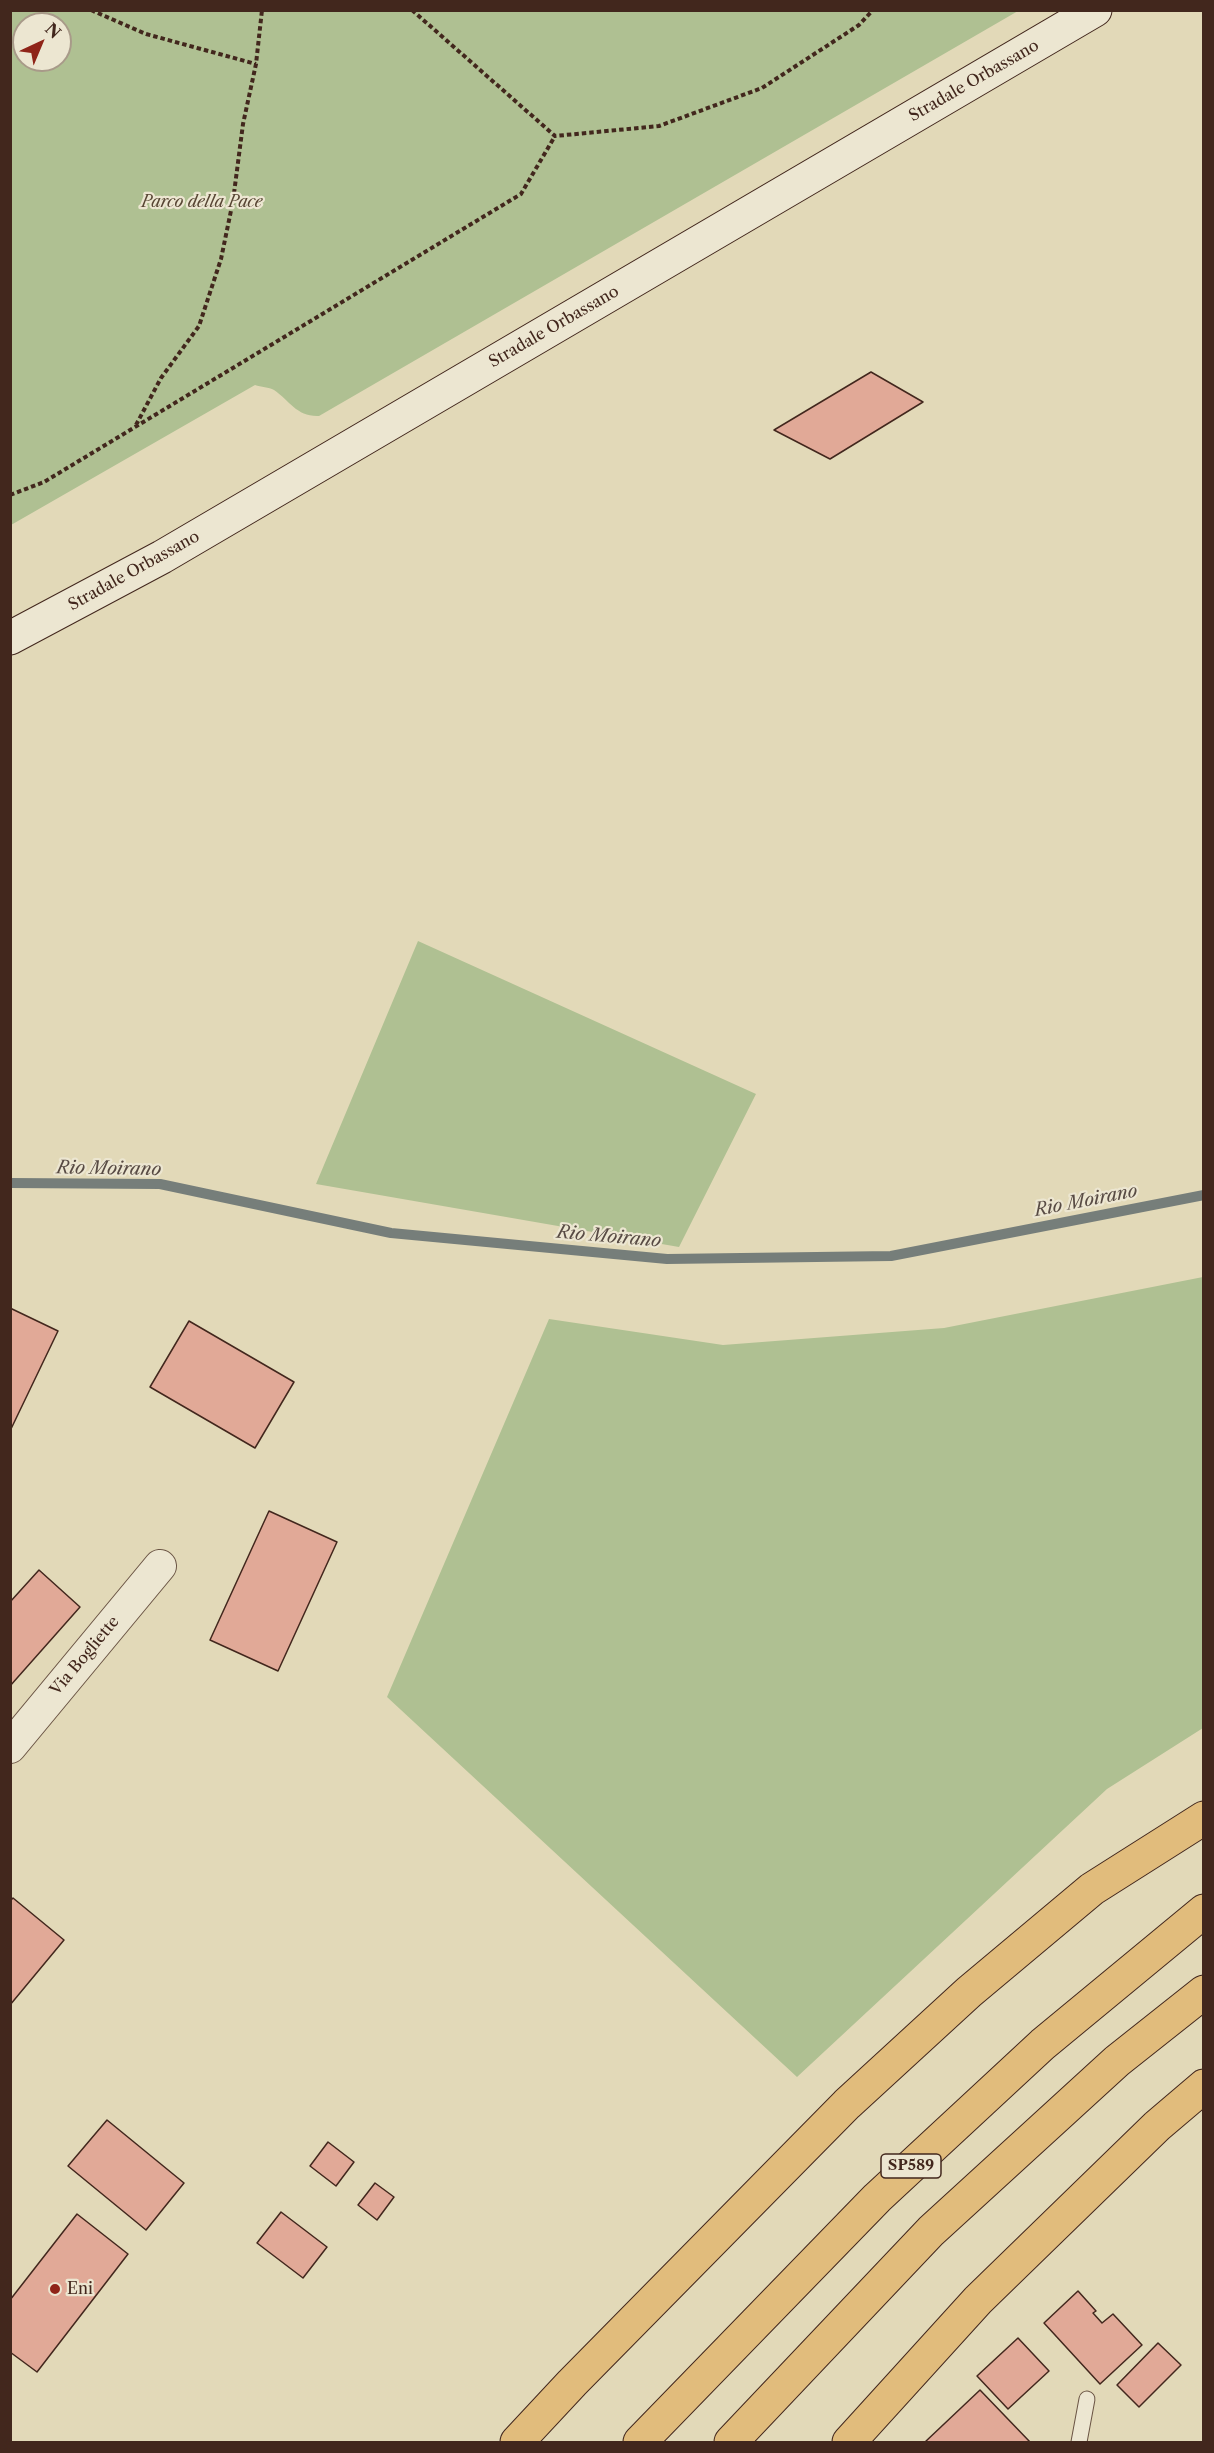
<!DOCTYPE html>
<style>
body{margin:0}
#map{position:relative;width:1214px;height:2453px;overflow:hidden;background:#e2d9b8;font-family:"Libre Caslon Text",serif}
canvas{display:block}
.frame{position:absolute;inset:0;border:12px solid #42271d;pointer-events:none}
.north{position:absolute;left:12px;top:12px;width:60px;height:60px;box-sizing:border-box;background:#ece6d1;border:2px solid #a89a89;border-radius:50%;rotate:44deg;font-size:16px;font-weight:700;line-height:24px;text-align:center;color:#42271d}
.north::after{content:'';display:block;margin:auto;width:21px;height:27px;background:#8f2418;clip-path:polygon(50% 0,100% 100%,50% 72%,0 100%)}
</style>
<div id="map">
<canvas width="1214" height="2453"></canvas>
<div class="frame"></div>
<div class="north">N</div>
</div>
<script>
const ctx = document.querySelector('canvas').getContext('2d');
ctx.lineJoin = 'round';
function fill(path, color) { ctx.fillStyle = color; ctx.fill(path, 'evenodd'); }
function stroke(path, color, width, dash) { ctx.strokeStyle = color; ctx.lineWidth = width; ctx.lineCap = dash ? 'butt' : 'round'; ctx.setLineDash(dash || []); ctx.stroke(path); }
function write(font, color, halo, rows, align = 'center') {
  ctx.font = font + ' "Libre Caslon Text",serif'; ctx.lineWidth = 4.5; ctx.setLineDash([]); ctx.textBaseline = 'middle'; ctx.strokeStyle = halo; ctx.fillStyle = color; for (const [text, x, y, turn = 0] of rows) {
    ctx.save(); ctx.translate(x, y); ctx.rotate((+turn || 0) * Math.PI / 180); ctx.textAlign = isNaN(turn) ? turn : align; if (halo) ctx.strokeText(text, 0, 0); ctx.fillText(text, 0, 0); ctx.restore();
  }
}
fill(new Path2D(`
 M11,10H1018V11L319,416C297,417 290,401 274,390C269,387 261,387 255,385L11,525ZM24,24H60V60H24Z
 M418,941L756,1094L679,1247L316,1184Z
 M1203,1277V1728L1107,1789L797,2077L387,1697L549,1319L723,1345L944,1328Z`), '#afc092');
stroke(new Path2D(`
 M10,1183L160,1184L391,1233L667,1259L891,1256L1204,1195`), '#767e7a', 10);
const building = new Path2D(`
 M871,372L923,402L830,459L774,430Z
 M10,1308L58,1331L10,1431Z
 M189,1321L294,1382L255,1448L150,1387Z
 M269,1511L337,1542L278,1671L210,1640Z
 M39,1570L80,1607L10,1686V1602Z
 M13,1898L64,1940L10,2005V1901Z
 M107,2120L184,2183L146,2230L68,2166Z
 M328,2142L354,2162L336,2186L310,2166Z
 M375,2183L394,2197L377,2220L358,2205Z
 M281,2212L327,2247L303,2278L257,2243Z
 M77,2214L128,2254L37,2372L10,2352V2300Z
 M1078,2291L1096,2311L1093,2313L1102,2323L1113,2314L1142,2345L1100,2384L1044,2323Z
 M1018,2338L1049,2371L1008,2409L977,2376Z
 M1158,2343L1181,2365L1139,2407L1117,2385Z
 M980,2390L1030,2442H925Z`);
fill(building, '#e1a997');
stroke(building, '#42271d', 1.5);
const lane = new Path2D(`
 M1079,2442L1087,2399`);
const street = new Path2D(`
 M10,1747L160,1566`);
const secondary = new Path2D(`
 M10,638L162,557L1095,10`);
const primary = new Path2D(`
 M517,2442L572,2383L847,2104L969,1992L1092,1889L1204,1818
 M640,2442L877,2198L1043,2044L1204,1911
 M731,2442L931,2231L1117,2061L1204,1992
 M849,2442L978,2300L1157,2126L1204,2086`);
stroke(lane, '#6a5444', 17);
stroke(street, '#6a5444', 34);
stroke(secondary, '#42271d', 35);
stroke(primary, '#42271d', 35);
stroke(new Path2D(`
 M91,10L146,34L256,64
 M412,10L555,136L659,126L762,88L859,25L873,10
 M136,425L161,378L199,326L221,259L233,201L243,124L256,64L262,10
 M10,495L44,482L521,194L555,136`), '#42271d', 4, [4.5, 3]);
stroke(lane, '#ece6d1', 15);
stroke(street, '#ece6d1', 32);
stroke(secondary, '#ece6d1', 33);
stroke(primary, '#e1bc7c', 33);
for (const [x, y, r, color] of [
 [55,2289,6,"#8f2418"]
]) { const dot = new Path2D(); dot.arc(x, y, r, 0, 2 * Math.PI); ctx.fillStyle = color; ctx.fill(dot); stroke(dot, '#ece6d1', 2); }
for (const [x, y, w] of [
 [911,2166,60]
]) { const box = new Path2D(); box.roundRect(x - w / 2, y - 12, w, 24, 4.5); ctx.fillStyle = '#ece6d1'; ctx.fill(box); stroke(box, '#42271d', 1.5); }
write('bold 15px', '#42271d', null, [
 ["SP589",911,2166]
]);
write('16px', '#42271d', '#ece6d1', [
 ["Stradale Orbassano",974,81,-30],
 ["Stradale Orbassano",554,327,-30],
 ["Stradale Orbassano",134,571,-29],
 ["Via Bogliette",85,1656,-50]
]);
write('italic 16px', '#584634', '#ece6d1', [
 ["Parco della Pace",202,202]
]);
write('16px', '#42271d', '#ece6d1', [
 ["Eni",67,2289]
], 'left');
write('italic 18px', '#584b44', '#ece6d1', [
 ["Rio Moirano",109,1169,1],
 ["Rio Moirano",1086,1201,-11],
 ["Rio Moirano",609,1237,5]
]);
</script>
